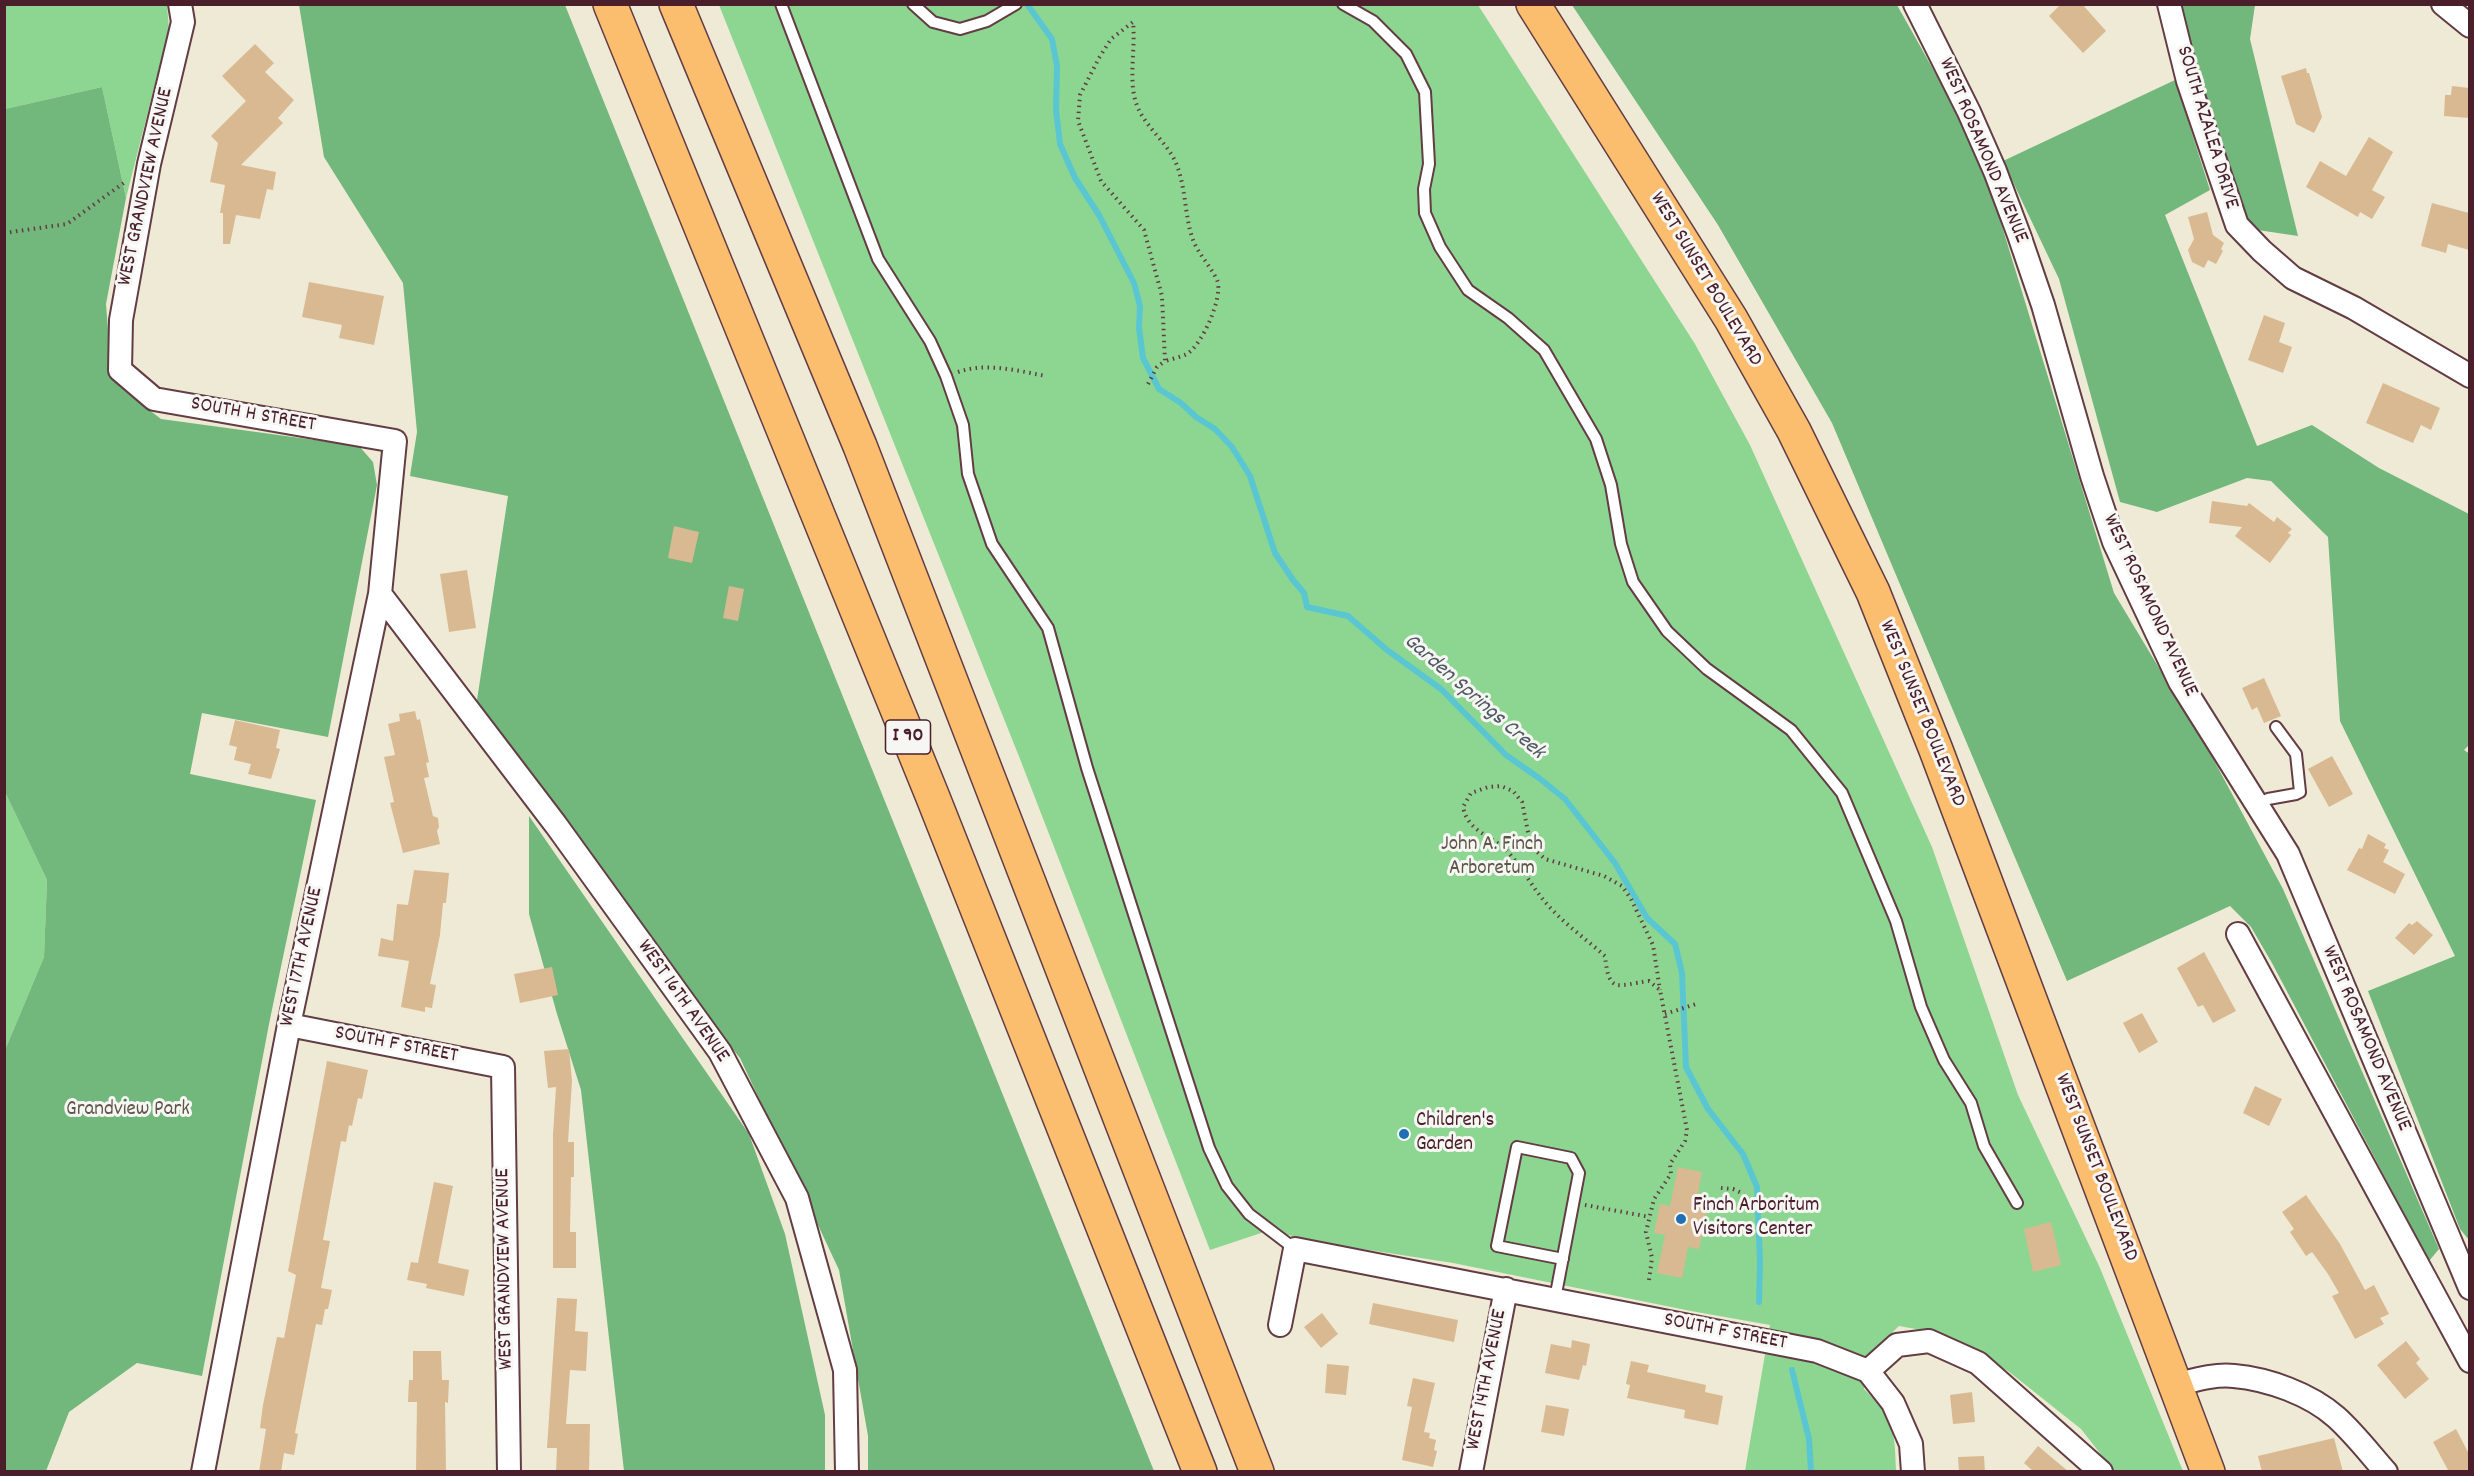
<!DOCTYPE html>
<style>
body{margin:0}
#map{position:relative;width:2474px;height:1476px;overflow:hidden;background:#efead5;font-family:Dekko,sans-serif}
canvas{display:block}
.frame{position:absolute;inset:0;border:6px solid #4a1f2b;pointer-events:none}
</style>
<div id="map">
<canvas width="2474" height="1476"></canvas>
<div class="frame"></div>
</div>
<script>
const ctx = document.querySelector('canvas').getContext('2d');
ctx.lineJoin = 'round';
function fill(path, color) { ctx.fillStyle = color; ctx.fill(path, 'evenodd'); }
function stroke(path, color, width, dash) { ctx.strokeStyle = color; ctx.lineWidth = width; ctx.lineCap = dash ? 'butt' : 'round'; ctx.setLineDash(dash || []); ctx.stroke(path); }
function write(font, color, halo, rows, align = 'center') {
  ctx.font = font + ' Dekko,sans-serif'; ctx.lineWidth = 6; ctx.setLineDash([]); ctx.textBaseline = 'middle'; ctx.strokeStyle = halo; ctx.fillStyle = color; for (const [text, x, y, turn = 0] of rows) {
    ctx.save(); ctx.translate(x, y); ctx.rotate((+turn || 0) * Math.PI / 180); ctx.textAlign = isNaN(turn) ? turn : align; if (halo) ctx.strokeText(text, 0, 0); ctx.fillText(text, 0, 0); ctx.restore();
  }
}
fill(new Path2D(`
 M4,5H167L169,29L126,198L102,87L5,109Z
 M719,5H1478L1695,344L1750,445L1932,847L2018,1095L2100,1268L2183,1471H2114L2081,1429L2008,1371L1938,1333L1899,1326L1869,1355L1864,1389C1894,1418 1895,1431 1896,1471H1745L1770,1325L1691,1311L1453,1263L1311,1241L1270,1230L1210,1250L1020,759Z
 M5,792L47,880L44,957L5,1050Z`), '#8dd691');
fill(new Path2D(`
 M299,5H565L1154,1471H868V1436L839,1270L740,1058L707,1018L477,700L508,496L410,476L417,432L403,283L324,157Z
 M1572,5H1897L1979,151L2114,593L2210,753L2283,889L2439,1249L2429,1261L2272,963L2251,927L2230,906L2067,981L1832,423L1718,225Z
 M2181,5H2255L2250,39L2298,236L2251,229C2222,156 2201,81 2181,5Z
 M2175,80L2210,190L2165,215L2257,446L2312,425L2379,468L2469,514L2470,744L2464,750L2470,754L2469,1240L2460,1229L2368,991L2455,956L2340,721L2328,537L2271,481L2247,478L2157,512L2120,502L2059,279L2003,161Z
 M102,87L126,198L106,304L110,356L126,392L161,419L359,446L373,462L377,485L328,737L202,713L190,774L316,800L270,1019L202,1376L137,1363L69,1412L46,1471H5V1050L44,957L47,880L5,792V109Z
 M529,816L749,1134L785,1234L825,1415V1471H624L581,1090L557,1014L529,914Z`), '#72b77b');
stroke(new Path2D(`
 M1027,4L1052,39L1057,66L1056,110L1060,144L1075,178L1099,215L1134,283L1140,306L1139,328L1143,358L1159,389L1181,403L1196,417L1215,429L1232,447L1250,476L1275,553L1293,580L1304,593L1307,607L1348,616L1387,650L1441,689L1506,755L1539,778L1565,799L1615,863L1647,918L1675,944L1682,973L1686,1067L1708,1109L1743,1154L1757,1187L1760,1262L1759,1302
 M1792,1370L1809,1439L1811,1472`), '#5ac6d2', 6);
fill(new Path2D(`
 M2061,4H2082L2106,31L2083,53L2049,16Z
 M255,44L274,63L265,72L294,100L278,118L283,123L241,165L276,172L273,190L267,189L260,219L236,215L230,244H223V213H220L225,185L210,182L218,143L211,136L246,101L222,76Z
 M2306,68L2307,73H2309L2322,117L2314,133L2296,124L2281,76Z
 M2452,86L2469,88V118L2444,116L2445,95H2451Z
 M2369,137L2393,152L2372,190L2385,197L2372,219L2360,212L2358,217L2306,187L2320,161L2346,176Z
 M2432,203L2469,213V250L2448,244L2446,253L2421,246Z
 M2207,212L2213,235L2224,243L2221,249L2223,251L2216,264L2208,260L2204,268L2192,262L2188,250L2194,239L2188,217Z
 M309,282L384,296L374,345L339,338L342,325L302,317Z
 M2264,315L2285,323L2279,342L2292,347L2283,373L2248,360Z
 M2383,383L2440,408L2431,430L2421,425L2413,443L2366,423Z
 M2212,501L2247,506L2249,503L2274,522L2277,517L2292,529L2288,533L2291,535L2270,563L2235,536L2242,527L2209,523Z
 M674,526L699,532L692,563L668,558Z
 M467,570L476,628L449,632L440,574Z
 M729,586L744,589L738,621L723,618Z
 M2264,678L2281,716L2264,723L2257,707L2252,710L2242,688Z
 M415,711L417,720L420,719L429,762L426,763L429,777L424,778L433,816L438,818L439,827L437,831L440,844L403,853L390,803L394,802L384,757L395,755L388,724L400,721L399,714Z
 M235,720L280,730L276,748L280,749L271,779L248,774L251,764L234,760L237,747L229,745Z
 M2332,756L2353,794L2329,807L2308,769Z
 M2368,834L2386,844L2384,848L2389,850L2383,862L2405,874L2395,894L2347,870L2359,848L2362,849Z
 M414,870L449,873L446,903H443L440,935L430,984L436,985L432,1008L425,1007V1012L401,1007L409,961L378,956L381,938L393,941L397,904L408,905Z
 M2417,921L2433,935L2414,955L2395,938L2409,923L2412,925Z
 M2204,952L2236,1011L2213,1023L2203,1005L2198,1007L2177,968Z
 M552,967L558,995L520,1003L514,974Z
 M2142,1013L2158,1042L2139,1053L2123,1023Z
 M569,1049L572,1081L568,1142H574V1177H571L570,1232H576V1268H553V1135L556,1087L548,1088L544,1051Z
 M327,1061L368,1070L362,1099L358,1098L352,1126L349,1125L346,1142L341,1141L323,1240L330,1241L321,1288L332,1290L328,1309H325L322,1325L316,1324L295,1433L298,1434L294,1455L284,1453L281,1472H259L266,1429L260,1428L263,1405L277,1337L284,1338L296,1275L288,1271Z
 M2255,1086L2282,1099L2269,1126L2243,1113Z
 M1678,1167L1702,1172L1698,1193L1701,1194L1699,1204L1708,1206L1699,1249L1688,1247L1682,1278L1657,1273L1665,1235L1654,1233L1660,1204L1670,1206Z
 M434,1182L453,1186L438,1263L469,1270L464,1296L426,1288L427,1284L407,1280L411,1262L418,1263Z
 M2306,1195L2340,1244L2365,1290L2374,1285L2389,1314L2380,1318L2384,1324L2355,1339L2332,1296L2339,1293L2328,1274L2312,1252L2306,1256L2290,1232L2294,1229L2282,1212Z
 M2051,1222L2061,1265L2033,1272L2024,1229Z
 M557,1298L577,1299L575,1331L588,1332L586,1371L570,1370L566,1424H590L589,1472H556L557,1448H547Z
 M1373,1303L1458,1320L1454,1342L1369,1324Z
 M1322,1313L1338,1334L1321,1348L1304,1327Z
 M1572,1340L1590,1344L1586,1366L1583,1365L1579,1380L1545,1373L1551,1344L1571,1348Z
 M2406,1341L2420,1359L2416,1363L2429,1379L2405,1399L2377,1365Z
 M413,1351H441L442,1380H449L448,1403L445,1402L446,1472H416L417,1402H408L409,1380H413Z
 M1631,1361L1649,1365L1647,1372L1706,1385L1705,1392L1723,1396L1718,1425L1684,1418L1685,1410L1627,1398L1630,1385L1626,1384Z
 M1327,1364L1349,1366L1346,1395L1325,1393Z
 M1413,1378L1435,1383L1424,1432L1430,1433L1429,1438L1436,1440L1434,1450L1437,1451L1433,1467L1402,1460L1412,1407L1407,1406Z
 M1972,1392L1975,1422L1953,1424L1950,1395Z
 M1546,1405L1569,1409L1564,1436L1541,1432Z
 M2456,1429L2469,1454V1472H2449L2433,1442Z
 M2334,1438L2343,1472H2262L2258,1456Z
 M2038,1446L2069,1472H2034L2024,1463Z
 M1984,1456L1985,1472H1959L1958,1457Z`), '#d9b991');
const service = new Path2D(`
 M781,4L878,259L930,341L946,376L963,425L968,474L992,544L1048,628L1087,768L1209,1148L1227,1186L1249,1214L1295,1249
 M913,4L933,22L960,29L987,21L1016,4
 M1343,4L1373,21L1406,54L1425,92L1429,164L1424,189L1425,213L1440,247L1468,290L1508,318L1544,350L1596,439L1611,485L1621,544L1633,582L1667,631L1707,669L1791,730L1842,793L1896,921L1921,1007L1944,1060L1971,1103L1984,1146L2017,1203
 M2257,804L2268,799L2296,794L2300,792L2296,754L2276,727
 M1555,1299L1579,1173L1571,1158L1517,1147L1497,1246L1563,1259`);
const minor = new Path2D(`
 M180,4L183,22L149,164L121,320L120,370L154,399L395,441L380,594L289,1025L203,1472
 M1915,4L1969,112L1995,171L2019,235L2043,305L2092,476L2114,542L2180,682L2288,854L2470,1288
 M2169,4L2188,81L2237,225L2262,251L2293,278L2354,308L2470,376
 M2443,4L2470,26
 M380,594L556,825L720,1052L797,1198L845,1370L847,1472
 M2238,934L2470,1361
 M289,1025L503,1067L509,1472
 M1280,1325L1295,1249L1817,1351L1868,1371
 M1868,1371L1897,1345L1929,1341L1978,1363L2101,1472
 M1868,1371L1893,1403L1911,1444L1913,1472
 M2175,1385C2195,1380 2214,1374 2234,1376C2268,1379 2310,1394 2336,1417C2354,1433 2370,1454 2386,1472
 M1471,1472L1506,1289`);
const primary = new Path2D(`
 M1533,4L1731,319L1794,431L1873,592L1936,750L2208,1472`);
const motorway = new Path2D(`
 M610,4L932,795L1200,1472
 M676,4L860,446L1257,1472`);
stroke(service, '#633d44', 14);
stroke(minor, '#633d44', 26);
stroke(primary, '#633d44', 36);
stroke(motorway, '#633d44', 36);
stroke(new Path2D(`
 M4,233L67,224L125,182
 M958,372C987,362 1018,371 1046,376
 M1148,384L1157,367L1165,361L1162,296L1144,230L1101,181L1078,121L1080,95L1099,58L1111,39L1133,22C1136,50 1127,83 1138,108C1147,128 1166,142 1175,161C1186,185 1184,212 1192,237C1197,253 1210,265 1217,280C1224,296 1202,345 1187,354C1181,357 1172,359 1165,361
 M1665,1014L1696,1004
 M1721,1188L1733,1189L1744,1194
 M1585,1205L1650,1217
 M1649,1280L1652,1258L1646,1232L1654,1199L1671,1174L1670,1164L1685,1141L1687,1130L1660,990L1649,981C1617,985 1609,995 1605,956C1586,939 1563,923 1546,903C1532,887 1522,867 1507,851C1491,835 1468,832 1463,807L1471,793L1488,787L1501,786L1513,791L1522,802L1529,837L1536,851L1545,859L1604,876L1622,886L1631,899L1653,945L1660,990`), '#633d44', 4, [1.5, 4.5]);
stroke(service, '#fff', 10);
stroke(minor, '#fff', 22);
stroke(primary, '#fbbd6e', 33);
stroke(motorway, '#fbbd6e', 33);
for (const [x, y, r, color] of [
 [1404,1134,6,"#1f6fb2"],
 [1681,1219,6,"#1f6fb2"]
]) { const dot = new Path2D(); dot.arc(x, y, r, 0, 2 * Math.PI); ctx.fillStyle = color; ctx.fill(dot); stroke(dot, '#f6f6f2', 2); }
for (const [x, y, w] of [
 [908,737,45]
]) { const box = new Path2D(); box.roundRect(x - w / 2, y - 17, w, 34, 4.5); ctx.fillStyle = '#f6f6f2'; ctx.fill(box); stroke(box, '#4a1f2b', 1.5); }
write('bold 20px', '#4a1f2b', null, [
 ["I 90",908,737]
]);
write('21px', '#4a1f2b', '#f6f6f2', [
 ["SOUTH AZALEA DRIVE",2206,128,73],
 ["WEST ROSAMOND AVENUE",1982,151,67],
 ["WEST GRANDVIEW AVENUE",147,187,-78],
 ["WEST SUNSET BOULEVARD",1705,280,59],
 ["SOUTH H STREET",253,416,10],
 ["WEST ROSAMOND AVENUE",2149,606,65],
 ["WEST SUNSET BOULEVARD",1921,714,68],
 ["WEST 17TH AVENUE",303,957,-78],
 ["WEST 16TH AVENUE",682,1002,55],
 ["WEST ROSAMOND AVENUE",2365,1039,67],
 ["SOUTH F STREET",396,1046,11],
 ["WEST SUNSET BOULEVARD",2095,1168,69],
 ["WEST GRANDVIEW AVENUE",506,1269,-91],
 ["SOUTH F STREET",1725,1333,11],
 ["WEST 14TH AVENUE",1488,1380,-79]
]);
write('21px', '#5e564a', '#f6f6f2', [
 ["John A. Finch",1492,846],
 ["Arboretum",1492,870],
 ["Grandview Park",128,1111]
]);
write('21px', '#4a1f2b', '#f6f6f2', [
 ["Children's",1416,1122],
 ["Garden",1416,1146],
 ["Finch Arboritum",1693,1207],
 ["Visitors Center",1693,1231]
], 'left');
write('italic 22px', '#505965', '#f6f6f2', [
 ["Garden Springs Creek",1473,698,41]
]);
</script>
